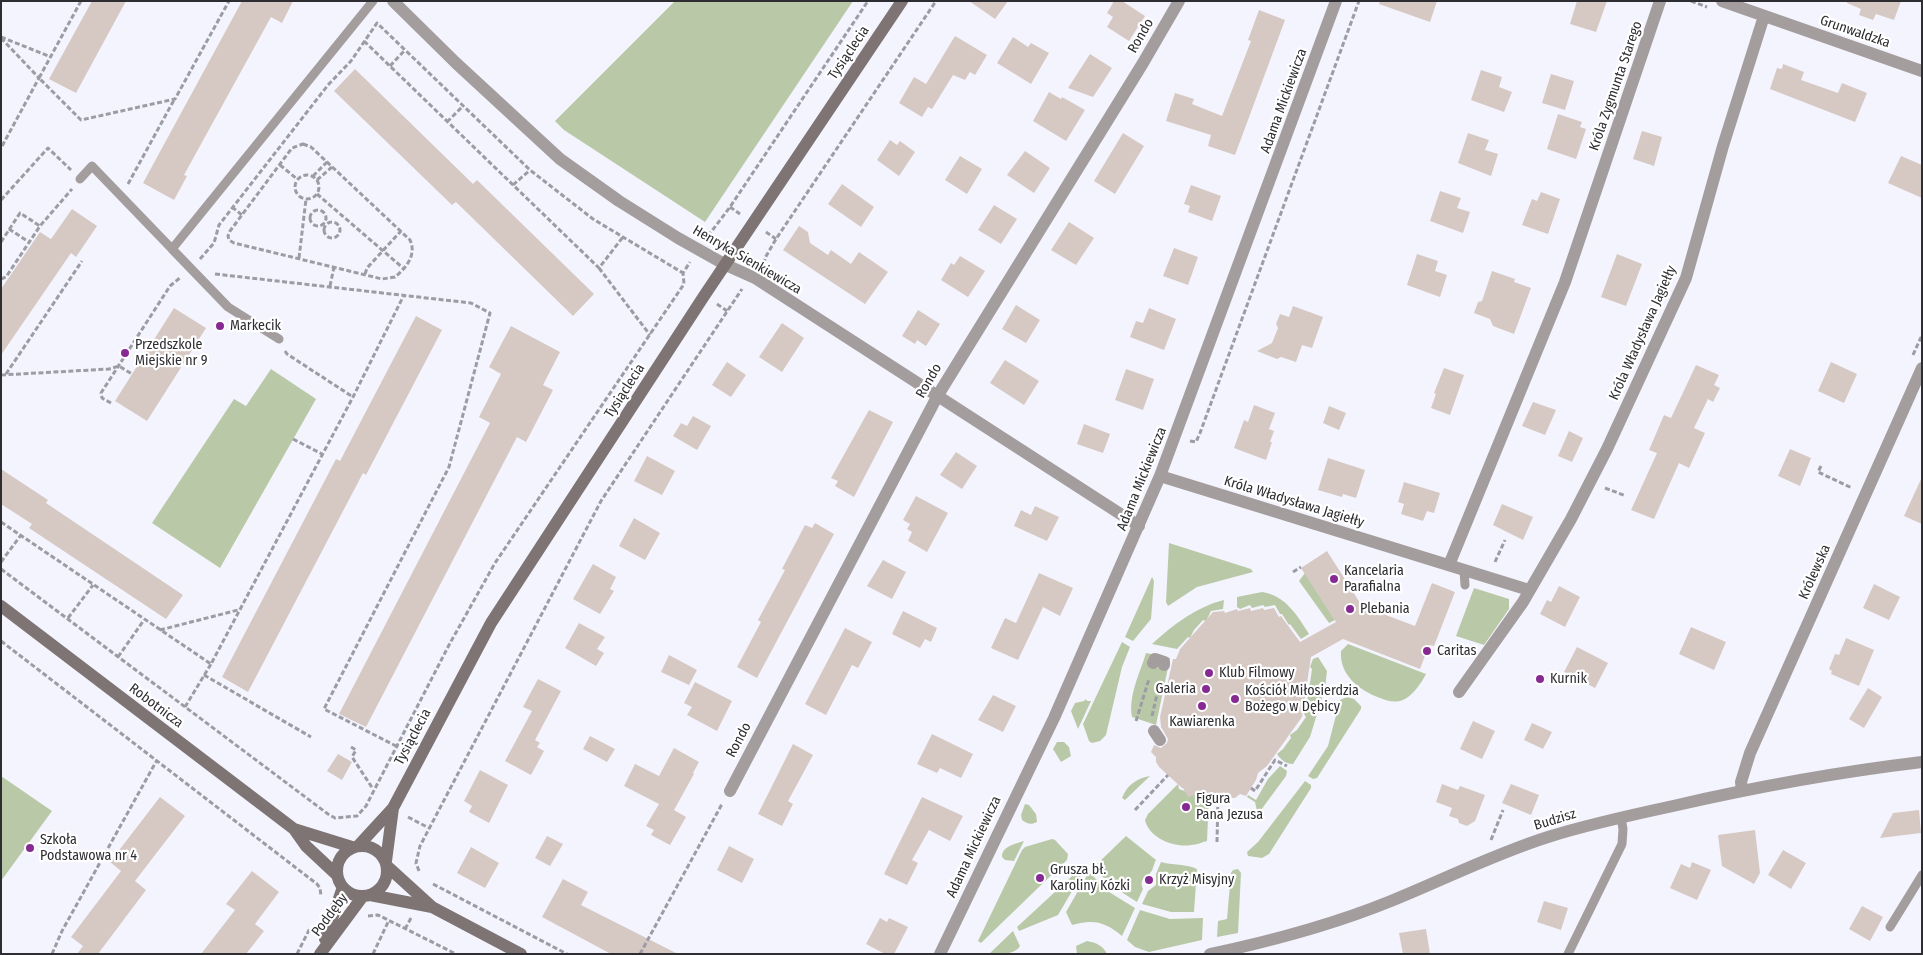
<!DOCTYPE html>
<meta charset="utf-8">
<style>
body{margin:0}
#map{position:relative;width:1923px;height:955px;overflow:hidden;background:#f4f4fe;font-family:"Fira Sans Condensed",sans-serif}
canvas{display:block}
.frame{position:absolute;inset:0;border:2px solid #2d2d32;pointer-events:none}
</style>
<div id="map">
<canvas width="1923" height="955"></canvas>
<div class="frame"></div>
</div>
<script>
const ctx = document.querySelector('canvas').getContext('2d');
ctx.lineJoin = 'round';
function fill(path, color) { ctx.fillStyle = color; ctx.fill(path, 'evenodd'); }
function stroke(path, color, width, dash) { ctx.strokeStyle = color; ctx.lineWidth = width; ctx.lineCap = dash ? 'butt' : 'round'; ctx.setLineDash(dash || []); ctx.stroke(path); }
function write(font, color, halo, rows, align = 'center') {
  ctx.font = font + ' "Fira Sans Condensed",sans-serif'; ctx.lineWidth = 4.5; ctx.setLineDash([]); ctx.textBaseline = 'middle'; ctx.strokeStyle = halo; ctx.fillStyle = color; for (const [text, x, y, turn = 0] of rows) {
    ctx.save(); ctx.translate(x, y); ctx.rotate((+turn || 0) * Math.PI / 180); ctx.textAlign = isNaN(turn) ? turn : align; if (halo) ctx.strokeText(text, 0, 0); ctx.fillText(text, 0, 0); ctx.restore();
  }
}
fill(new Path2D(`
 M675,1H853L705,222L564,130L555,121Z
 M271,369L316,399L220,568L152,523L234,399L246,406Z
 M1169,543L1251,569L1253,572L1197,587L1168,606L1166,602Z
 M1305,573L1335,620L1329,623L1299,581Z
 M1152,577L1154,581L1151,619L1133,641L1125,637Z
 M1474,588L1509,599V609L1484,645L1456,636Z
 M1262,592C1285,595 1298,616 1309,634L1301,639L1290,624L1289,625L1282,614H1280L1275,605L1265,607L1263,605L1252,608L1250,605L1240,609L1237,607V597Z
 M1224,600L1223,609L1211,611L1206,621L1203,620L1194,630L1190,638L1188,637L1177,649L1152,644C1173,625 1196,607 1224,600Z
 M1122,642L1130,647L1122,667L1106,735L1100,741L1092,743L1089,741L1083,724Z
 M1348,644L1426,674C1421,684 1412,696 1403,700C1395,703 1387,701 1380,698C1360,691 1339,675 1341,651Z
 M1146,653L1170,658L1156,725L1132,717C1128,696 1140,673 1146,653Z
 M1318,657L1327,671L1325,688L1310,737L1293,764C1286,764 1281,760 1277,754L1283,749L1291,738L1290,735L1297,730L1306,717L1304,714L1309,692L1307,691L1310,683L1312,669L1310,667L1313,659Z
 M1347,697L1354,699L1361,706V709L1317,778L1313,779L1308,776L1328,746L1340,700Z
 M1086,699L1087,701H1091L1078,729L1071,711L1075,703L1084,701Z
 M1057,742H1064L1069,747L1071,756L1061,762L1053,749Z
 M1280,766L1287,771L1286,776L1261,810L1257,811L1255,802L1247,797L1248,795L1256,800L1268,779Z
 M1,776L52,811L1,881Z
 M1150,776L1125,800L1122,798C1127,785 1137,778 1150,776Z
 M1305,781L1311,785V788L1269,854L1262,858L1248,856L1247,852L1258,842Z
 M1178,784L1179,789L1198,796L1199,798L1204,795L1209,797L1207,841C1202,842 1197,845 1191,845C1174,848 1149,838 1145,820L1148,814Z
 M1025,804L1029,805L1036,814L1037,822C1031,825 1027,824 1022,820L1021,815Z
 M1126,836L1156,860C1154,863 1153,870 1151,872C1145,878 1139,879 1143,889L1137,902L1109,884L1094,867Z
 M1052,839L1055,840L1068,854L1067,860L981,943L978,941L1022,850L1025,847Z
 M1024,841L1014,861L1005,860L1002,857C1002,846 1015,844 1024,841Z
 M1161,862C1171,865 1188,864 1197,869L1194,912H1171L1142,904L1148,891L1156,885V874Z
 M1082,867L1085,869L1058,915L1019,931L1017,927Z
 M1238,869L1241,873L1238,933L1217,937L1218,921L1227,919L1231,873L1233,870Z
 M1089,872L1109,892L1135,908L1122,936C1105,922 1094,919 1072,925L1066,912Z
 M1140,910L1170,919L1203,918L1202,940L1149,952L1135,947L1127,940Z
 M1013,931L1020,946C1015,955 1000,954 989,954Z
 M1087,941C1096,943 1103,945 1107,954H1077L1076,946Z`), '#b9c9a7');
fill(new Path2D(`
 M92,1H126L76,93L49,79Z
 M242,1H293L282,23L271,17L184,175L187,176L174,200L143,183Z
 M969,1H1008L995,19Z
 M1114,1H1122L1145,16L1129,41L1107,27L1113,17L1107,13Z
 M1380,1H1437L1430,22L1379,4Z
 M1577,1H1607L1596,32L1570,24Z
 M1847,1H1901L1894,20L1876,14L1873,20L1859,15L1861,9L1847,3Z
 M1259,10L1285,20L1235,155L1208,146L1211,135L1166,121L1175,93L1194,99L1192,104L1222,116L1251,41L1248,40Z
 M955,36L987,55L975,75L970,72L965,80L953,75L932,109L928,107L922,117L899,103L914,77L926,84Z
 M1013,37L1028,47L1031,43L1049,53L1031,84L997,63Z
 M1090,54L1112,68L1093,97L1068,88Z
 M1783,64L1804,72L1801,80L1838,93L1842,83L1867,93L1855,122L1770,89L1777,68L1782,69Z
 M355,69L473,184L477,180L594,294L573,316L456,202L452,205L334,91Z
 M1481,70L1502,77L1499,87L1512,92L1504,112L1471,100Z
 M1551,74L1574,81L1565,110L1542,103Z
 M1049,92L1061,99L1062,97L1085,110L1066,141L1033,121Z
 M1558,114L1582,122L1580,127L1586,129L1576,159L1547,149Z
 M1642,131L1662,137L1654,166L1633,159Z
 M1123,133L1144,146L1115,194L1094,181Z
 M1468,133L1489,140L1485,150L1498,154L1491,176L1458,163Z
 M890,140L897,145L900,141L915,152L899,176L877,160Z
 M1025,151L1050,168L1034,193L1007,175Z
 M960,156L982,169L967,194L945,180Z
 M1901,156L1922,165V198L1888,183Z
 M842,184L874,207L861,227L828,204Z
 M1191,185L1221,196L1212,221L1188,212L1190,206L1184,204Z
 M1440,191L1461,198L1457,208L1470,212L1463,233L1430,221Z
 M1541,192L1560,199L1548,234L1522,225L1532,199L1537,201Z
 M994,205L1017,219L1001,244L978,230Z
 M72,209L97,226L76,257L71,253L1,355V289L40,232L51,239Z
 M1069,222L1094,238L1076,265L1051,250Z
 M799,226L808,232L810,243L828,255L831,250L851,264L859,252L888,272L865,304L783,250Z
 M1174,248L1198,257L1188,285L1163,276Z
 M1417,254L1438,261L1435,271L1447,275L1440,297L1407,285Z
 M1617,254L1642,264L1626,306L1601,297Z
 M960,256L985,271L968,297L941,280L951,263L954,265Z
 M1492,271L1515,279L1514,282L1531,288L1514,334L1493,326L1490,319L1474,313L1478,302L1482,301Z
 M1016,305L1040,320L1026,343L1002,329Z
 M1293,306L1323,317L1312,348L1302,345L1296,362L1281,357L1277,359L1257,351L1272,343L1278,328L1276,324L1280,314L1289,317Z
 M174,308L206,328L147,421L115,401Z
 M1149,308L1176,319L1164,350L1130,337L1136,321L1143,323Z
 M918,310L940,324L926,346L917,340L915,344L902,336Z
 M416,316L442,330L366,475L363,473L248,692L222,677L336,459L340,461Z
 M782,323L804,338L782,372L759,357Z
 M511,326L560,352L543,385L553,390L526,442L517,437L366,727L339,714L490,423L479,417L501,374L489,367Z
 M1005,360L1039,381L1024,405L990,383Z
 M727,362L746,375L731,397L712,385Z
 M1831,362L1857,374L1844,403L1818,391Z
 M1696,365L1719,375L1714,385L1720,388L1713,402L1708,399L1694,428L1705,433L1689,468L1679,463L1654,519L1631,510L1657,453L1649,450L1664,415L1671,418Z
 M1444,368L1464,375L1450,415L1431,408L1436,394L1434,393Z
 M1126,369L1154,379L1143,410L1115,400Z
 M1533,402L1556,410L1545,435L1522,426Z
 M1254,405L1275,413L1269,429L1274,431L1270,442H1272L1266,460L1234,448L1244,420L1248,422Z
 M1329,406L1346,413L1339,430L1323,423Z
 M869,410L893,422L854,497L835,486L838,481L831,478Z
 M693,416L711,426L697,450L673,436L681,423L687,426Z
 M1084,424L1110,434L1103,453L1077,444Z
 M1569,431L1583,438L1572,462L1558,456Z
 M1790,449L1811,458L1800,486L1778,476Z
 M956,452L977,466L962,489L940,475Z
 M647,456L675,471L662,495L634,481Z
 M1328,458L1365,470L1356,498L1343,494L1342,497L1318,490Z
 M1,469L48,500L46,503L183,595L166,619L29,528L32,524L1,504Z
 M1922,477V524L1904,516Z
 M1404,482L1440,493L1434,513L1427,511L1423,521L1401,514L1404,504L1398,502Z
 M916,496L948,513L927,552L908,541L912,532L907,529L910,524L903,520Z
 M1502,504L1533,517L1523,540L1493,525Z
 M1035,506L1059,517L1047,541L1014,526L1021,510L1031,515Z
 M634,518L660,533L645,560L619,546Z
 M815,523L834,534L757,678L737,667L761,622L758,620L785,570L782,569L805,525L812,528Z
 M1327,551L1362,606L1415,626L1432,583L1455,592L1434,646L1429,645L1420,669L1343,639L1311,657L1302,717L1267,766L1258,773L1256,780L1246,796L1240,794L1235,798L1198,797L1197,794L1188,797L1183,788H1182L1159,767L1156,762V757L1151,752L1154,745L1161,748L1167,743L1168,739L1161,727L1160,717L1173,659H1176L1180,649L1213,612L1224,611L1225,613L1237,609L1238,611L1250,608L1251,611L1263,608L1264,610L1274,608L1279,617L1281,616L1300,642L1336,622L1301,568Z
 M883,560L906,572L892,599L867,586Z
 M593,564L616,577L610,589L614,591L600,614L573,599Z
 M1039,573L1073,588L1060,616L1043,607L1018,660L991,648L1005,618L1016,623Z
 M1874,584L1900,597L1889,620L1863,608Z
 M1559,586L1580,597L1565,627L1540,614L1547,600L1551,602Z
 M903,611L937,628L931,642L925,639L920,648L892,634Z
 M579,623L605,637L597,649L604,653L596,666L565,648Z
 M1691,627L1726,642L1714,670L1679,654Z
 M845,628L872,642L858,668L852,665L826,715L805,704Z
 M1846,638L1874,650L1859,686L1831,674L1832,671L1829,669L1835,654L1839,655Z
 M1577,647L1608,663L1595,688L1564,672Z
 M669,655L697,670L689,685L661,672Z
 M538,679L561,691L535,740L540,743L537,747L544,751L531,775L505,761L532,711L523,707Z
 M695,682L732,701L717,731L687,715L692,707L684,703Z
 M1868,688L1882,697L1864,728L1849,719Z
 M993,695L1016,706L1003,732L978,720Z
 M1473,721L1495,731L1482,759L1460,749Z
 M1532,723L1552,732L1543,749L1524,740Z
 M932,734L973,754L961,778L940,768L937,773L917,764Z
 M590,736L615,749L607,762L583,749Z
 M793,744L813,755L788,801L793,804L782,826L758,814Z
 M674,748L699,762L693,773L694,774L674,810L686,817L670,845L651,835L654,830L646,826L659,804L624,786L635,764L659,776Z
 M338,754L352,762L342,780L327,771Z
 M480,770L508,785L489,823L469,812L472,806L464,801Z
 M1442,784L1458,790L1460,786L1485,795L1475,821L1467,826L1459,823L1458,819L1449,816L1452,808L1436,802Z
 M1511,784L1539,795L1531,815L1502,803Z
 M160,797L185,816L135,881L146,890L98,954H77L83,946L71,937L121,871L110,862Z
 M922,797L963,816L950,841L929,830L912,860L918,863L907,885L884,874Z
 M1919,810L1921,833L1880,838L1893,813Z
 M1755,830L1760,873L1754,884L1722,866L1718,835Z
 M547,836L563,844L550,866L535,858Z
 M729,846L754,859L742,883L717,870Z
 M471,847L499,863L485,888L457,873Z
 M1783,850L1806,863L1791,889L1768,875Z
 M1692,862L1711,870L1697,900L1670,888L1681,864L1690,868Z
 M252,871L279,892L255,924L264,931L246,954H201L235,910L226,904Z
 M563,879L588,892L581,905L678,954H611L542,917Z
 M1544,901L1568,908L1561,930L1537,922Z
 M1862,906L1883,917L1870,941L1849,929Z
 M880,918L887,922L889,918L908,927L894,954H885L866,944Z
 M1426,929L1430,954H1403L1399,933Z`), '#d6c9c4');
stroke(new Path2D(`
 M81,1L39,78L81,120L175,99L229,1
 M1691,1L1707,7
 M1,37L51,57
 M1,38L39,78L1,148
 M364,41L599,268L623,237
 M390,66L405,50
 M447,122L463,106
 M303,144L311,147L410,240C417,255 406,268 395,277L382,279L234,243L229,240L228,236L230,231L292,148Z
 M280,165L297,179
 M295 187a12 12 0 1 1 24 0a12 12 0 1 1-24 0Z
 M313,176L327,162
 M317,180L332,167
 M128,184L174,100
 M513,185L530,170
 M317,194L403,268
 M1,200L48,148L71,170
 M232,207L242,215
 M730,207L740,214
 M310 218a8 8 0 1 1 16 0a8 8 0 1 1-16 0Z
 M324 230a8 8 0 1 1 16 0a8 8 0 1 1-16 0Z
 M9,229L29,242
 M766,232L776,239
 M708,236L730,207L868,1
 M1,242L20,213L40,226
 M299,258L306,199
 M200,259L214,243L219,225L328,85L351,61L377,23L530,170L593,219L683,273
 M764,264L765,258L776,239L936,1
 M599,268L650,335
 M215,274L471,303L490,313L449,467L324,709L396,746
 M365,274L367,268L401,231
 M1,279L6,277L40,226L72,189
 M330,286L334,267
 M717,304L727,311
 M285,351L287,354L353,397
 M1913,355L1922,335
 M6,374L82,261
 M1,375L109,369L119,366L132,374
 M111,403L102,398L101,393L170,286L181,277
 M293,439L322,454
 M1190,441L1196,442L1200,433L1359,1
 M1821,466L1818,472L1852,488
 M1605,488L1626,496
 M1,522L211,664L353,397L404,295
 M1,562L21,535
 M1495,562L1505,540
 M1,569L328,814L335,818L357,816L366,806L449,645L495,563L684,284L683,273L690,262
 M1293,572L1301,567
 M68,618L93,585
 M160,630L238,610
 M1,641L317,884L320,888L321,896
 M118,657L144,620
 M204,675L311,737
 M185,707L211,664
 M1152,716L1160,681
 M1136,721L1149,679
 M351,747L356,750L352,757L373,789
 M1251,788L1255,791L1275,760L1287,766
 M1135,810L1168,775
 M408,817L429,828
 M1491,840L1503,810
 M1217,842L1218,797
 M419,871L416,863L420,846L601,501L742,289
 M433,884L567,954
 M368,916L378,915L456,954
 M405,929L411,918
 M52,954L62,931L157,760
 M297,954L310,928
 M373,954L389,920
 M640,954L722,804`), '#9c9ca4', 3, [5, 2.5]);
stroke(new Path2D(`
 M80,179L92,166L172,249L373,1
 M172,249L228,307L279,339
 M1464,571L1465,585
 M1890,927L1922,875
 M1568,954L1622,844L1623,829L1621,817`), '#a49d9d', 9);
stroke(new Path2D(`
 M393,1L456,63L560,159L619,201L678,238L726,265L755,278L1139,526
 M1722,1L1922,71
 M1160,476L1529,590
 M1449,565L1565,282L1660,1
 M1153,663L1155,659L1164,662V665
 M1459,692L1523,602L1571,519L1607,449L1686,278L1723,146L1764,16
 M1154,731L1160,740
 M1742,790L1741,782L1750,753L1922,368
 M730,791L938,395L1143,63L1179,1
 M940,954L1054,718L1160,476L1336,1
 M1210,954C1272,941 1332,925 1391,901C1443,880 1494,854 1548,837C1589,824 1631,815 1673,806C1755,787 1838,772 1922,762`), '#a49d9d', 12);
stroke(new Path2D(`
 M1,606L294,829L306,846L337,875
 M294,829L352,847
 M337 871a25 25 0 1 1 50 0a25 25 0 1 1-50 0Z
 M358,846L393,808L491,623L704,296L902,1
 M386,861L393,808
 M388,867L432,907L521,954
 M370,895L432,907
 M325,939L343,887
 M320,954L363,896`), '#7d7473', 12);
for (const [x, y, r, color] of [
 [220,326,5,"#872993"],
 [125,353,5,"#872993"],
 [1334,579,5,"#872993"],
 [1350,609,5,"#872993"],
 [1427,651,5,"#872993"],
 [1209,673,5,"#872993"],
 [1540,679,5,"#872993"],
 [1206,689,5,"#872993"],
 [1235,699,5,"#872993"],
 [1202,706,5,"#872993"],
 [1186,807,5,"#872993"],
 [30,848,5,"#872993"],
 [1040,878,5,"#872993"],
 [1149,880,5,"#872993"]
]) { const dot = new Path2D(); dot.arc(x, y, r, 0, 2 * Math.PI); ctx.fillStyle = color; ctx.fill(dot); stroke(dot, '#fff', 2); }
write('14px', '#2d2d32', '#fff', [
 ["Grunwaldzka",1855,32,19],
 ["Rondo",1141,36,-60],
 ["Tysiąclecia",849,53,-56],
 ["Króla Zygmunta Starego",1616,86,-71],
 ["Adama Mickiewicza",1284,101,-70],
 ["Henryka Sienkiewicza",747,260,30],
 ["Króla Władysława Jagiełły",1643,333,-66],
 ["Rondo",929,381,-60],
 ["Tysiąclecia",625,391,-57],
 ["Adama Mickiewicza",1142,479,-68],
 ["Króla Władysława Jagiełły",1294,502,17],
 ["Królewska",1815,572,-66],
 ["Robotnicza",156,706,37],
 ["Tysiąclecia",413,737,-62],
 ["Rondo",739,740,-62],
 ["Budzisz",1555,820,-17],
 ["Adama Mickiewicza",974,847,-65],
 ["Poddęby",330,915,-53]
]);
write('14px', '#2d2d32', '#fff', [
 ["Markecik",230,326],
 ["Przedszkole",135,345],
 ["Miejskie nr 9",135,361],
 ["Kancelaria",1344,571],
 ["Parafialna",1344,587],
 ["Plebania",1360,609],
 ["Caritas",1437,651],
 ["Klub Filmowy",1219,673],
 ["Kurnik",1550,679],
 ["Galeria",1196,689,"right"],
 ["Kościół Miłosierdzia",1245,691],
 ["Bożego w Dębicy",1245,707],
 ["Kawiarenka",1202,722,"center"],
 ["Figura",1196,799],
 ["Pana Jezusa",1196,815],
 ["Szkoła",40,840],
 ["Podstawowa nr 4",40,856],
 ["Grusza bł.",1050,870],
 ["Karoliny Kózki",1050,886],
 ["Krzyż Misyjny",1159,880]
], 'left');
</script>
